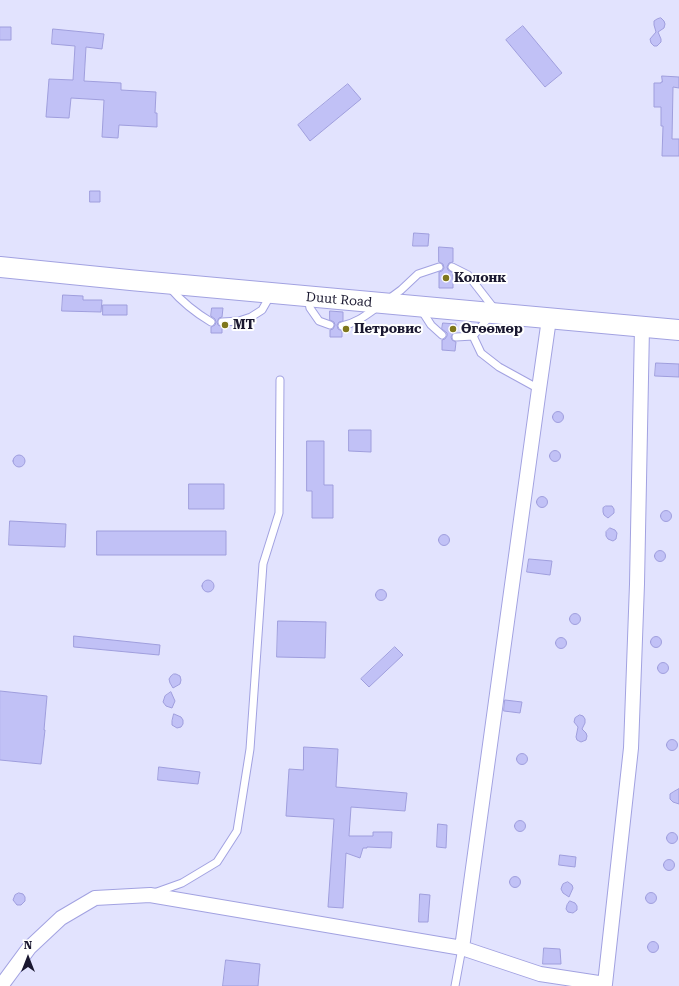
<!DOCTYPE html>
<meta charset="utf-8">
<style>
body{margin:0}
#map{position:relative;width:679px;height:986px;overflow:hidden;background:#e2e3fe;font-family:"Roboto Serif",serif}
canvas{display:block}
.north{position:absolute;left:8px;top:938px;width:40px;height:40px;-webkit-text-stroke:3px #fff;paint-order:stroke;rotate:0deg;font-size:11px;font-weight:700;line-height:16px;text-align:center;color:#1a1830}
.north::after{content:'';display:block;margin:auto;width:14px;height:18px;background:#1a1830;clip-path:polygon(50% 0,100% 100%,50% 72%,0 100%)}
</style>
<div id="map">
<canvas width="679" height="986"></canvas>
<div class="north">N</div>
</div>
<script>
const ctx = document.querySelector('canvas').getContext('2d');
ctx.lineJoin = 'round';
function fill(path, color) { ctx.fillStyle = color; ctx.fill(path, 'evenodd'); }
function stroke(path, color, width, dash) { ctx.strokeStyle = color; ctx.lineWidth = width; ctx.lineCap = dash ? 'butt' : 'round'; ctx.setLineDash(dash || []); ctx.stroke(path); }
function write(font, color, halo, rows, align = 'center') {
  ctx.font = font + ' "Roboto Serif",serif'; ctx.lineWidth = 4; ctx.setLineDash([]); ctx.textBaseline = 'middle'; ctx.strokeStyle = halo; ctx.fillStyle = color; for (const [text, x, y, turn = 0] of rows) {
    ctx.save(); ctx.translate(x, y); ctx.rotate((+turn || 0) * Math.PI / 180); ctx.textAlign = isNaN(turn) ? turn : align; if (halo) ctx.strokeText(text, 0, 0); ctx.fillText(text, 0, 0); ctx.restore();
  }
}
const building = new Path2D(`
 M661,18L664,21L665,24L664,28L658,32L661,39V42L657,46H654L651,43L650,39L656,32L654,25V21L657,19Z
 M523,26L562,73L545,87L506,40Z
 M0,27H11V40H0Z
 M53,29L104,34L102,49L86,47L84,81L121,83V90L156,92L155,113H157V127L119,125L118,138L102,137L104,100L71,98L69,118L46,117L49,79L73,80L75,46L52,44Z
 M662,76L679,77V88L673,87L672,139H679V156H662L663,126H661V107H654V83H661V82H662Z
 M348,84L361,99L310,141L298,125Z
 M90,191H100V202H90Z
 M414,233L429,234L428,246H413Z
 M439,247L453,248V262L449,263L447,267L448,270L453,273V288H439V272L442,271L444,268L443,264L439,262Z
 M63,295L83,296V300H102L101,312L62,311Z
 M103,305H127V315H103Z
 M212,308H223L222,317L219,318L217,322L218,325L222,327V333H211V327L215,325L216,322L215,319L211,316Z
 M330,311L343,312V321L339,322L337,325L338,329L342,331V337H330V330L333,329L335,325L334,322L330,320Z
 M443,323L456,324V332L453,333L451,337L452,340L456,342L455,351L442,350V340L445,339L447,336V333L442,329Z
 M656,363L679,364V377L655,376Z
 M552.5 417a5.5 5.5 0 1 1 11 0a5.5 5.5 0 1 1-11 0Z
 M349,430H371V452L349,451Z
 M307,441H324V485H333V518H312V491H307Z
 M549.5 456a5.5 5.5 0 1 1 11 0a5.5 5.5 0 1 1-11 0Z
 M13 461a6 6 0 1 1 12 0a6 6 0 1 1-12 0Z
 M189,484H224V509H189Z
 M536.5 502a5.5 5.5 0 1 1 11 0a5.5 5.5 0 1 1-11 0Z
 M606,506H612L614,509V513L608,518L604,515L603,512V508Z
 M660.5 516a5.5 5.5 0 1 1 11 0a5.5 5.5 0 1 1-11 0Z
 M10,521L66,524L65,547L9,545Z
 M610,528L615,530L617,533L616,539L613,541L608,539L606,536V532Z
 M97,531H226V555H97Z
 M438.5 540a5.5 5.5 0 1 1 11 0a5.5 5.5 0 1 1-11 0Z
 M654.5 556a5.5 5.5 0 1 1 11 0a5.5 5.5 0 1 1-11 0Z
 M529,559L552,561L550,575L527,572Z
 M202 586a6 6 0 1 1 12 0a6 6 0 1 1-12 0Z
 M375.5 595a5.5 5.5 0 1 1 11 0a5.5 5.5 0 1 1-11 0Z
 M569.5 619a5.5 5.5 0 1 1 11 0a5.5 5.5 0 1 1-11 0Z
 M278,621L326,622L325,658L277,657Z
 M74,636L160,645L159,655L74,647Z
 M650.5 642a5.5 5.5 0 1 1 11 0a5.5 5.5 0 1 1-11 0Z
 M555.5 643a5.5 5.5 0 1 1 11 0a5.5 5.5 0 1 1-11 0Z
 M395,647L403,655L369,687L361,679Z
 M657.5 668a5.5 5.5 0 1 1 11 0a5.5 5.5 0 1 1-11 0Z
 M174,674H176L180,676L181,680L180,684L173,688L170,683L169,679L171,676Z
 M0,691L47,696L44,730H45L41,764L0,760Z
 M171,692L175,701L172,708L166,706L163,702L165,696Z
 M505,700L522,702L520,713L504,711Z
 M174,714L181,717L183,720V724L181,727L177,728L172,725V721Z
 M580,715L583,716L585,719V723L582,729L586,733L587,736L586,740L581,742L577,740L576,737L578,727L574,722L575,718Z
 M666.5 745a5.5 5.5 0 1 1 11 0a5.5 5.5 0 1 1-11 0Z
 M304,747L338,749L336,787L407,793L405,811L351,807L349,836H373V832H392L391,848L367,847V848H363L360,858L346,853L343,908L328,907L334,819L286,816L289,769L303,770Z
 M516.5 759a5.5 5.5 0 1 1 11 0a5.5 5.5 0 1 1-11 0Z
 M159,767L200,772L198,784L158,780Z
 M679,789V804L673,802L670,799V794L673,792Z
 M514.5 826a5.5 5.5 0 1 1 11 0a5.5 5.5 0 1 1-11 0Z
 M438,824L447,825L446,848L437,847Z
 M666.5 838a5.5 5.5 0 1 1 11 0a5.5 5.5 0 1 1-11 0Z
 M560,855L576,857L575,867L559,865Z
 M663.5 865a5.5 5.5 0 1 1 11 0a5.5 5.5 0 1 1-11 0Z
 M509.5 882a5.5 5.5 0 1 1 11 0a5.5 5.5 0 1 1-11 0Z
 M568,882L572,885L573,888L569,897L563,893L561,889L562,886L563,884Z
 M645.5 898a5.5 5.5 0 1 1 11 0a5.5 5.5 0 1 1-11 0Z
 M19,893L23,894L25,897V901L21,905H17L13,900L15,895Z
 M420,894L430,895L428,922H419Z
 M570,901L575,903L577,906V910L573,913L568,912L566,909L567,905Z
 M647.5 947a5.5 5.5 0 1 1 11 0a5.5 5.5 0 1 1-11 0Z
 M544,948L560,949L561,964H543Z
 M226,960L260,964L258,986H223Z`);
fill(building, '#c1c1f6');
stroke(building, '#9f9edd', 1);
const lane = new Path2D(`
 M452,267L468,275L496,311
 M170,288C182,302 196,313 211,322
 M308,298L310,308L319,321L330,325
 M386,301L401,290L418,274L439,267
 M422,311L431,325L442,335
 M222,322L239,321L251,317L262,310L270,296
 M342,326C356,323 365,316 376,308
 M473,336L481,353L499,367L539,389
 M456,337L473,336L490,316
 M154,893L182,883L217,862L237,831L250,749L263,564L279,513L280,380
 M455,986L462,948`);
const street = new Path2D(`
 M462,948L539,389L549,319
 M1,986L29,948L61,918L95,898L150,895L462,948L540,974L605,984L631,748L637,584L642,327`);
const secondary = new Path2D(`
 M0,267C226,290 452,311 679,330`);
stroke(lane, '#a2a2e1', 9);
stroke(street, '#a2a2e1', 16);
stroke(secondary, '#a2a2e1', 22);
stroke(lane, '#fff', 7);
stroke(street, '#fff', 14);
stroke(secondary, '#fff', 20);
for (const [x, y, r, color] of [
 [446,278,4,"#7f771c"],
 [225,325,4,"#7f771c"],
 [346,329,4,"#7f771c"],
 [453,329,4,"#7f771c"]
]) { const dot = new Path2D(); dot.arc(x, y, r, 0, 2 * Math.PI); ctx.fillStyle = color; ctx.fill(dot); stroke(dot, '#fff', 1.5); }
write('bold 13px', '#1a1830', '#fff', [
 ["Колонк",454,278],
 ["MT",233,325],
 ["Петровиc",354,329],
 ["Өгөөмөр",461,329]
], 'left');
write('13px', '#1a1830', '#fff', [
 ["Duut Road",339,300,5]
]);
</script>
